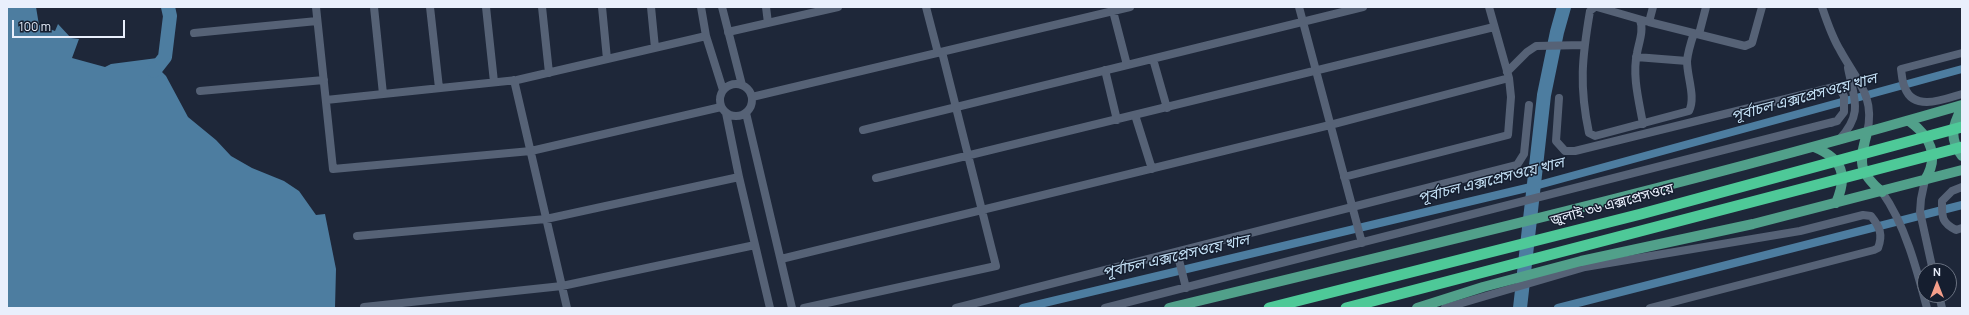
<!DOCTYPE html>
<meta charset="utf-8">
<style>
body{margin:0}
#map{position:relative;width:1969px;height:315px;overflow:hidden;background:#1e2739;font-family:Manrope,sans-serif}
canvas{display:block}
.frame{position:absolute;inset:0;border:8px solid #e9effc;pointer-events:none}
.north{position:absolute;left:1917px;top:263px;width:40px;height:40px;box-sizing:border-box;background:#151e2f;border:1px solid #6a7281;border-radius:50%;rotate:0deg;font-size:11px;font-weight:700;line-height:16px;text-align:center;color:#e9effc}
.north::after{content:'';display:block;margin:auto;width:14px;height:18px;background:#f49e8a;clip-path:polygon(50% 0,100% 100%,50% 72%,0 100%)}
.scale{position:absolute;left:12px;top:20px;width:113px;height:18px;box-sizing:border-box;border:2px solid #e9effc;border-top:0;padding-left:5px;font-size:12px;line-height:14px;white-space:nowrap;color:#e9effc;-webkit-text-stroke:3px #151e2f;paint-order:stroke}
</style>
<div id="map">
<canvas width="1969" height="315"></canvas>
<div class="frame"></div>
<div class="north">N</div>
<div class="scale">100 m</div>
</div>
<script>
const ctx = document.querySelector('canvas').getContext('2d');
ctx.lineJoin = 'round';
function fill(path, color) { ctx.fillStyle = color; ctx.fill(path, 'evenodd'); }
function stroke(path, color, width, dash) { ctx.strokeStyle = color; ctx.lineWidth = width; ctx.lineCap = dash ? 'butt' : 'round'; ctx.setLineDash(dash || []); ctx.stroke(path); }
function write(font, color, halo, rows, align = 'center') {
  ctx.font = font + ' Manrope,"Noto Sans Bengali",sans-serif'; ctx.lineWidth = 3; ctx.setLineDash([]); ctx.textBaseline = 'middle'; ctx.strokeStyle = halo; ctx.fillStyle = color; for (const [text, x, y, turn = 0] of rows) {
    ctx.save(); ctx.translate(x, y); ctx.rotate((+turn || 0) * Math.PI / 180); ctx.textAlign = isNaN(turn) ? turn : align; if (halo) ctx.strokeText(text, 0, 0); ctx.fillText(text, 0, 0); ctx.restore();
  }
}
fill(new Path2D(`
 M7,7H36L39,25L55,31L58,24L71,38L79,39L72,58L105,67L111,64L165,57L162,72L166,76L188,117L216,140L231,156L252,168L284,181L299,191L316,215L325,214L336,269L335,308H7Z`), '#4d7da0');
stroke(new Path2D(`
 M1023,308L1535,186L1962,69
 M1558,308L1962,205`), '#4d7da0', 8);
stroke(new Path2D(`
 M154,71L165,57L170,16L168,7
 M1520,308L1544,95L1557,32L1564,7`), '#4d7da0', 14);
stroke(new Path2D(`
 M316,7L333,169L531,151L721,107
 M374,7L383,94
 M430,7L439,88
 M486,7L494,82
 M542,7L549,73
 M602,7L607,59
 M651,7L655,48
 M701,7L706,36L723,90
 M722,7L742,85
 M766,7L768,23
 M926,7L938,53
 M1299,7L1362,243
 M1595,7L1590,11C1582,58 1579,86 1589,133L1595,136L1689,111C1696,97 1687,77 1687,61C1688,51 1691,42 1694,33
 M1597,7L1649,22L1745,46L1752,43L1762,7
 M1822,7C1827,22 1832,37 1840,50C1856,80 1876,96 1867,133
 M1113,11L1127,65
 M1640,20C1644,30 1639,42 1637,53C1632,76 1639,101 1643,124
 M1649,22L1653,7
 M728,32L838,7
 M194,33L317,21
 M1699,34L1706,7
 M1962,53L1901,69C1902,75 1902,82 1905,88C1914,112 1945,99 1962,94
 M1636,57L1687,61
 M1153,59L1167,108
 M1105,70L1117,120
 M1507,72L1527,52L1536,46L1584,45
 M514,80L567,308
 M720 100a16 16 0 1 1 32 0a16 16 0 1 1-32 0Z
 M200,91L324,80
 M752,97L1130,7
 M1559,98L1556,141L1565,151H1575L1838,86L1844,96V112L1837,121L1831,123
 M326,100L517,80L706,36
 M726,113L739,177L770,308
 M746,113L792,308
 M1135,115L1152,169
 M863,130L1363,7
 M1839,140C1864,113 1854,99 1848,68
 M1344,177L1508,135L1511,97L1509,78L1489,7
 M876,178L1494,27
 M1925,180L1921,199L1920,212L1933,271
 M1962,187L1952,191L1942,201C1942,217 1941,222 1956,230L1962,228
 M1882,192C1905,224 1917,270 1927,308
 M357,236L546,219L739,177
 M1177,252L1186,288
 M781,259L1330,125L1509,78
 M1939,295L1942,308
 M364,307L562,286L755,245
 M804,308L996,266L942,52
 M956,308L1517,165L1524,154L1529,105
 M1105,308L1837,121
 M1445,308L1585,267L1800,231L1863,215L1871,216C1880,227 1883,235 1878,248L1874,250L1650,308`), '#566276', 8);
stroke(new Path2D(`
 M1962,108C1952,126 1949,139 1962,156
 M1909,121C1930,136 1940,156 1925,180
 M1867,133C1859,162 1858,172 1882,192
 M1814,147C1843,159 1848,175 1836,203
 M1169,308C1434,244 1700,181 1962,105
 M1417,308L1483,287L1581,261L1753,224L1962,170`), '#51a08a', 10);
stroke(new Path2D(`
 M1269,308L1641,214L1962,127
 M1346,308L1962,147`), '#4ec998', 11);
write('14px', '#e9effc', '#151e2f', [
 ["জুলাই ৩৬ এক্সপ্রেসওয়ে",1612,205,-15]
]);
write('italic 15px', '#c3dff4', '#151e2f', [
 ["পূর্বাচল এক্সপ্রেসওয়ে খাল",1804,98,-15],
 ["পূর্বাচল এক্সপ্রেসওয়ে খাল",1491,181,-14],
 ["পূর্বাচল এক্সপ্রেসওয়ে খাল",1176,257,-13]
]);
</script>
